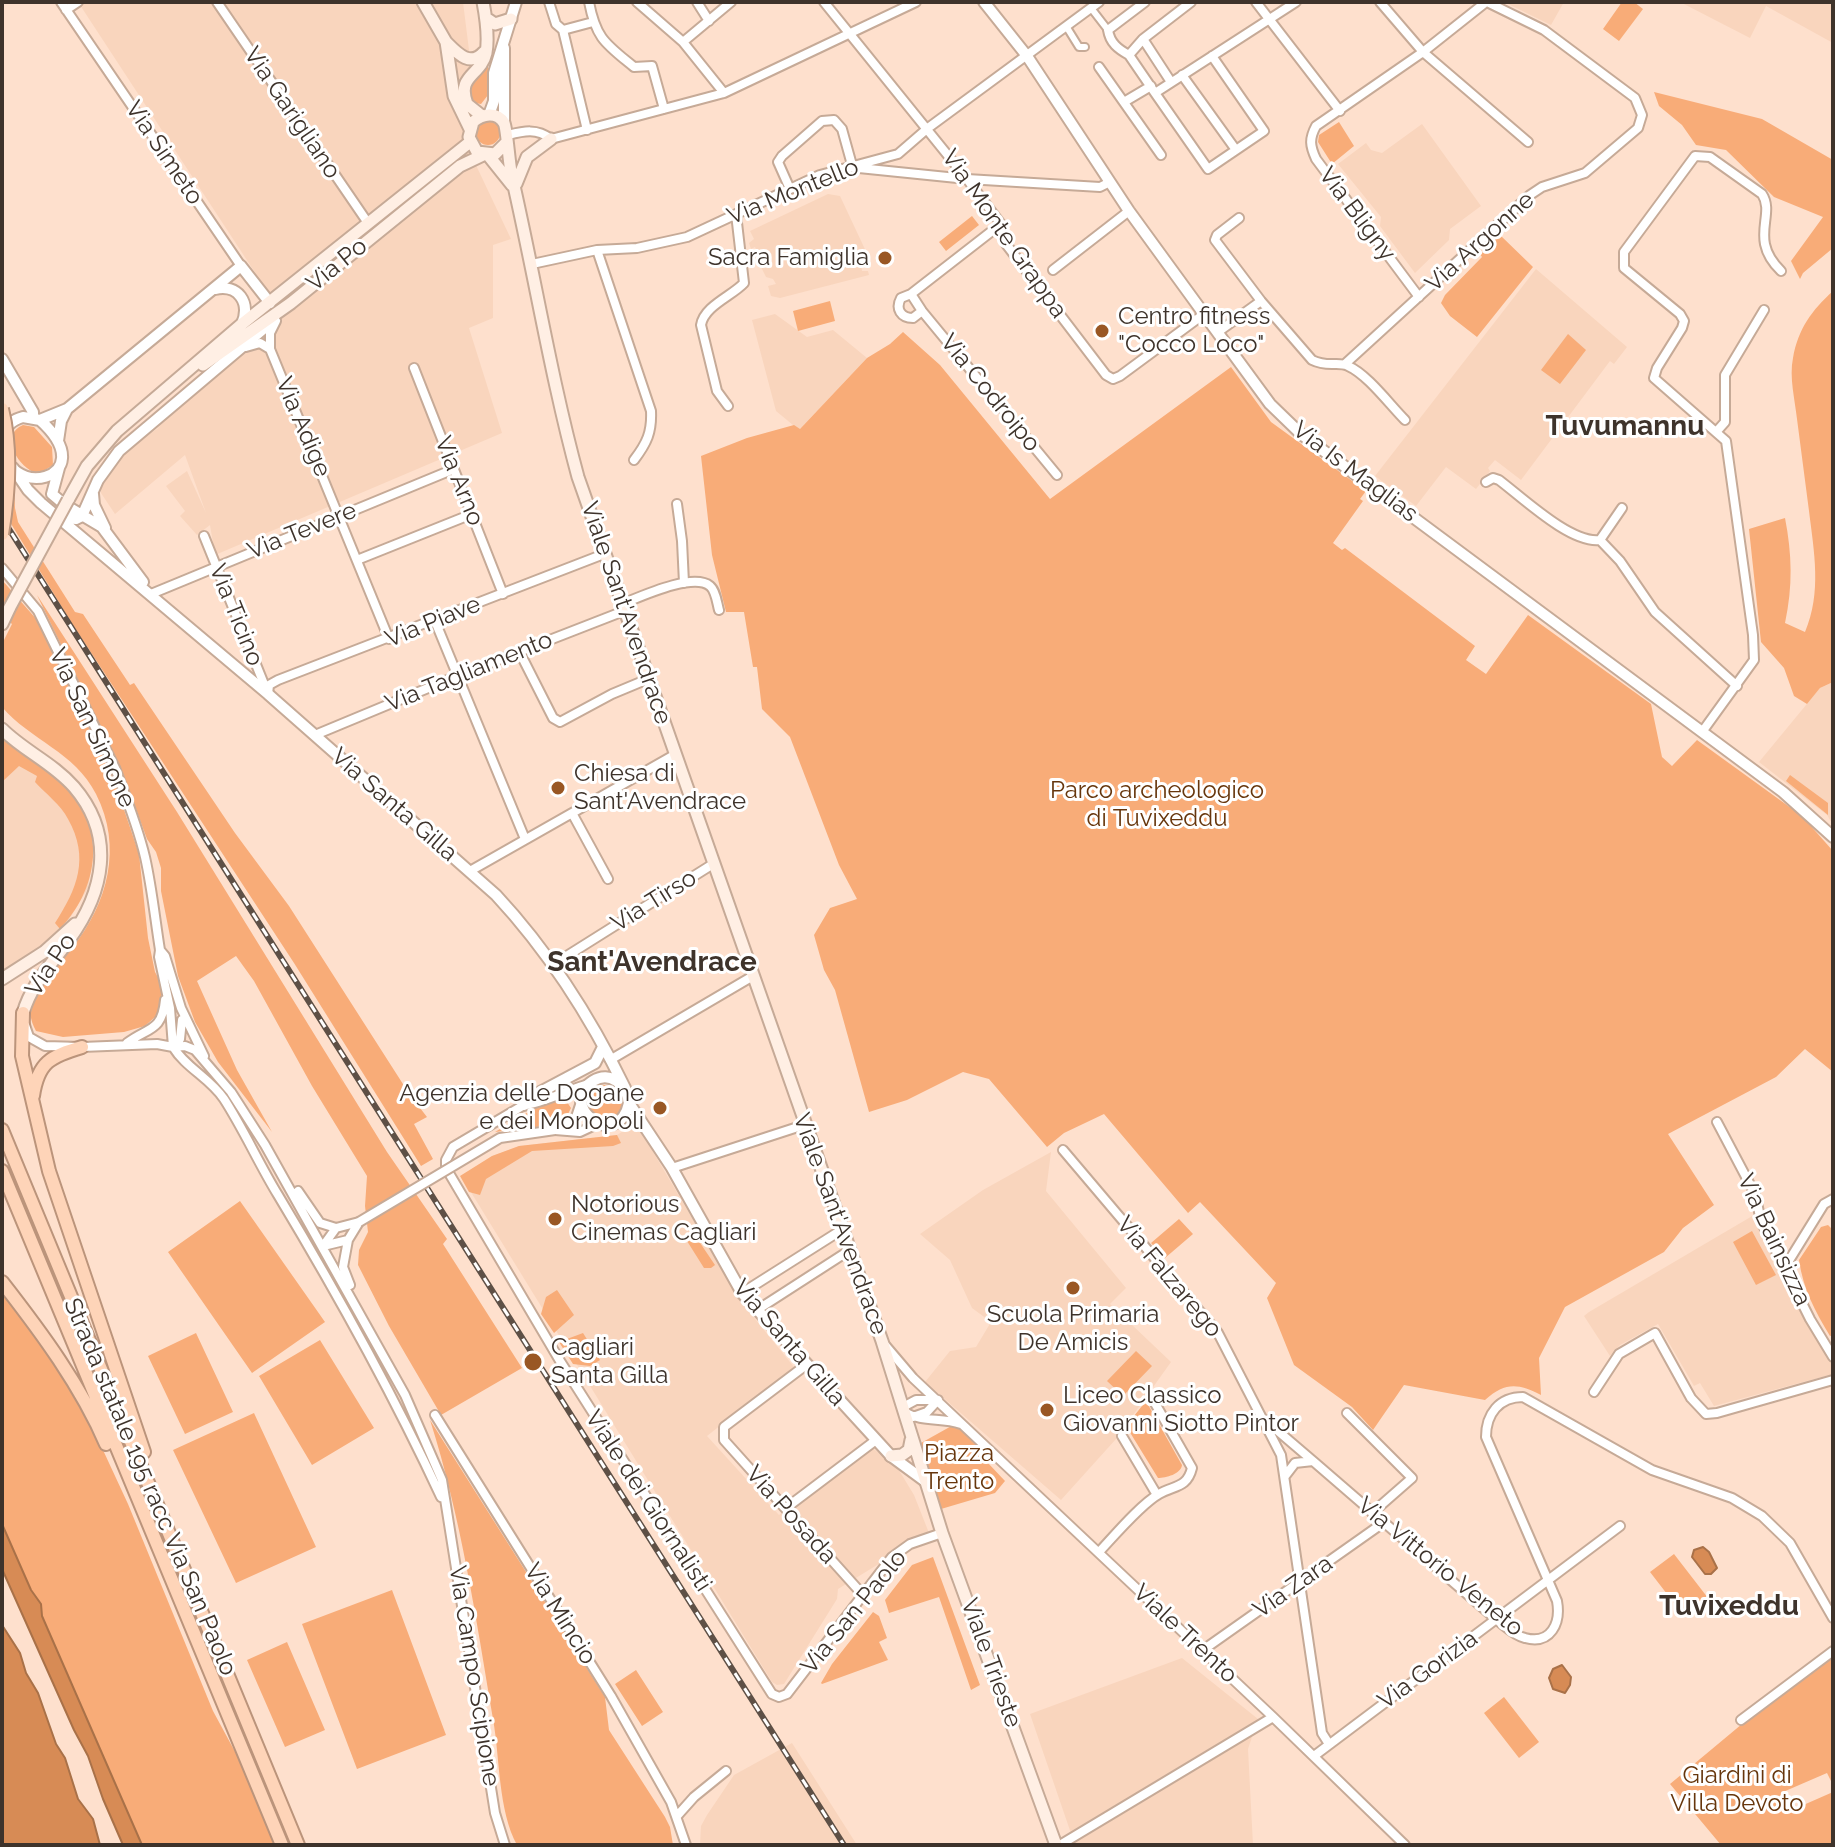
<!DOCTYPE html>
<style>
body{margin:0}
#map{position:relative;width:1835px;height:1847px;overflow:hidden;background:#fee0cd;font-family:Raleway,sans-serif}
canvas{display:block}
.frame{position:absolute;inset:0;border:4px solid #3e332b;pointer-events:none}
</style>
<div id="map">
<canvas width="1835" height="1847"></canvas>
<div class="frame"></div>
</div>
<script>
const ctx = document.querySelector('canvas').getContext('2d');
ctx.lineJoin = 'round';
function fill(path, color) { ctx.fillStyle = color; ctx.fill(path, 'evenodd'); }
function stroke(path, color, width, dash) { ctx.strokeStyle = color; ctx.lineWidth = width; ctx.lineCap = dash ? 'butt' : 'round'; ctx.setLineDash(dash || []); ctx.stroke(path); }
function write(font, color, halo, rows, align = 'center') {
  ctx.font = font + ' Raleway,sans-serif'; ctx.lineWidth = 6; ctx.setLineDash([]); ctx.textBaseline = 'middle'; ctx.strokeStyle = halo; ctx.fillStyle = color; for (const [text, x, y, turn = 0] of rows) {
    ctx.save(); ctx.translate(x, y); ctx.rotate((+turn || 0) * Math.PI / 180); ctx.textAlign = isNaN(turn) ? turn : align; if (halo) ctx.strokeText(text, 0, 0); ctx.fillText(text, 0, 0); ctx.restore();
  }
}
fill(new Path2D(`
 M78,2H463L477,114L465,142L511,239L493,245V318L469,328L502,433L215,555L210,525L197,535L180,516L185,511L166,486L187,471L206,513L185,455L115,514L101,493V480L123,450L157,429L271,297Z
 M1504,2H1564L1551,25Z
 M1680,2H1833V43L1766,6L1750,38Z
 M1422,124L1481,206L1450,229L1449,240L1415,273L1380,226L1381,217L1338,164L1366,143L1371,150L1382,153Z
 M828,194L840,196L870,260L861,265L862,271H868L869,275L780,298L771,296L768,286L776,284L773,279L766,277L758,261L759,256L755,247L751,249L749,243L754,239L750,231Z
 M1536,269L1627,347L1614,364L1610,361L1521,480L1495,460L1488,468L1490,471L1476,489L1446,467L1416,506L1375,476Z
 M775,314L807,337L833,330L867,358L799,430L776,411L752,320Z
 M1833,682V825L1827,815L1759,762L1820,688Z
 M2,737L41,764L80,806L88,822L93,857L88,888L69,920L40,947L2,971Z
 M636,1123L743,1304L794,1367L707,1436L779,1515L866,1443L897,1467L914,1495L929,1533L838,1589L837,1599L784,1684L777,1685L772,1682L461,1176L492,1156L519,1146L617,1135Z
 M1051,1152L1046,1191L1126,1288L1110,1304L1171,1362L1116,1439L1061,1500L925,1382L950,1351L976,1347L991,1322L972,1308L950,1260L920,1234L983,1190Z
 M1754,1215L1808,1325L1833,1364V1374L1714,1406L1700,1383L1694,1386L1658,1324L1620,1345L1610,1356L1584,1316L1589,1312Z
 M1182,1658L1258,1719L1248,1749L1253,1845H1075L1030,1714Z
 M792,1743L857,1845H700L701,1826L707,1815L734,1775Z`), '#f9d5bd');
fill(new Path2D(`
 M1622,2H1634L1643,9L1619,41L1603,29Z
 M488,62V95L481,104L475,103L470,98L472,79Z
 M1654,92L1762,119L1833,160V248L1803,273L1800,279L1791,261L1823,217L1774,197L1726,150L1696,145L1682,125L1659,106Z
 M476 133a12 12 0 1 1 24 0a12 12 0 1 1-24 0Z
 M1339,122L1354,146L1332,164L1318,142L1319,135Z
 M972,216L979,225L946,251L939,242Z
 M1499,234L1533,267L1477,337L1450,316L1441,303L1445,295L1482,257L1479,253Z
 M1833,291V682L1820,688L1807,704L1794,696L1784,668L1761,642L1749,529L1785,518C1792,554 1793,586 1785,623L1805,632C1822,592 1814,552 1809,511C1805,480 1801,450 1797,419C1795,400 1789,377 1793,358C1798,329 1812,310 1833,291Z
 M830,301L835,321L798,331L793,311Z
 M903,332L940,365L1050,499L1231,367L1271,422L1366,491L1360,499L1363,501L1333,543L1342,550L1345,548L1475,646L1466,660L1486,674L1528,615L1651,704L1662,757L1672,766L1697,740L1802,816L1833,851V1072L1805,1049L1776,1077L1668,1134L1714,1205L1683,1228L1664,1252L1565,1307L1539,1358L1541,1395C1518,1383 1505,1382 1485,1400L1404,1385L1373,1430L1352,1407L1294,1365L1267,1298L1276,1283L1200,1202L1188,1213L1104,1114L1064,1133L1047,1147L989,1079L963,1072L907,1100L869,1112L835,990L824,970L814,935L830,908L857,899L839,865L790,737L762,709L757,667H753L744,612H726L712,555L701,456L747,438L794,425L800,429L867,358L890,344Z
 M1568,334L1586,350L1560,384L1541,370Z
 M23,425L34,427L52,447L53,465L42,472H33C16,463 0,435 23,425Z
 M2,466L14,486L15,508L18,522L75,612L83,614L130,685L134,683L235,833L289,906L410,1095L427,1117L414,1124L433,1159L421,1166L294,963L71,622L2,509Z
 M2,580L38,621L115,783L139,854L148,938L155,972L162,985L160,1007L156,1016L145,1026L124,1032L63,1037L36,1031C30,1020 28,1009 34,996C43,977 59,964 72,948C108,903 123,847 96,794C75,752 30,740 2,707V644L12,624L2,615Z
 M37,595L177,812L387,1152L447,1239L443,1244L522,1368L441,1415L389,1326L358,1265L359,1250L368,1232L365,1206L367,1176L312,1086L254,981L236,956L197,981L237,1070L272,1132L218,1062L195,1022L178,976L161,891V868L156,852L147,839L122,771Z
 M2,737C25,753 52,768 70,790C107,833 97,890 60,929L55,923C77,889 90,858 68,819C61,805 45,793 35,782L37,776L19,766L2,782Z
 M1790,775L1828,803V815L1786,781Z
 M588 1102a17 17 0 1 1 34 0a17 17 0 1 1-34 0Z
 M562,1099L567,1102L571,1108L565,1120L552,1125L495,1132L537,1107Z
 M617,1135L621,1143L613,1146L532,1151L486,1179L480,1195L469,1192L460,1176L492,1156L519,1146Z
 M240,1201L325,1322L252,1373L168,1252Z
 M1179,1219L1193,1234L1165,1258L1151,1243Z
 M1828,1225L1833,1230V1335L1830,1336C1815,1311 1803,1289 1799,1260L1821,1227Z
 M692,1231L715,1265L711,1268H704L687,1241L686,1235Z
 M1752,1231L1776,1275L1756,1285L1733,1242Z
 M2,1289L35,1332L90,1422L128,1504L213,1711L239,1759L275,1845H142L42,1616L41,1604L31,1590L2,1524Z
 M557,1290L574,1315L554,1333L541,1314L546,1297Z
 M196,1333L233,1412L185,1434L148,1356Z
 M583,1333L600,1360L590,1366L573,1364L559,1342Z
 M320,1340L374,1428L312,1465L259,1376Z
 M1136,1351L1152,1366L1123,1396L1107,1381Z
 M1146,1401L1182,1465C1181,1474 1166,1478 1158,1478L1126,1426Z
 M254,1413L316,1547L236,1583L173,1450Z
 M430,1420L605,1697L609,1730L665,1817L670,1827L673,1845H517C498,1810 500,1758 493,1719C476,1618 461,1517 430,1420Z
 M955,1424L992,1458L988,1463L1005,1481L995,1493L941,1509L921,1443Z
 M1674,1554L1708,1598L1684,1616L1650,1572Z
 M933,1557L980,1685L971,1690L939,1597L889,1613L885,1600L912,1565Z
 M392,1590L446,1735L357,1769L302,1624Z
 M873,1612L879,1616L887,1638L879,1642L888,1660L822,1684L821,1683L832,1664Z
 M287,1642L325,1730L285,1747L247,1660Z
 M1831,1659L1833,1663V1785L1827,1773L1783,1792L1792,1810L1833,1792V1845H1721L1670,1784L1778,1694Z
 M636,1670L663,1712L642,1726L615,1684Z
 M1504,1697L1539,1742L1519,1758L1484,1713Z`), '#f8ac78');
const water = new Path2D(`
 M2,1524L31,1590L41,1604L42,1616L142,1845H123L103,1799L88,1756L74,1730L2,1569Z
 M1703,1547L1709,1552L1717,1568L1711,1574H1705L1692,1557L1694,1550Z
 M2,1625L20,1653L26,1673L38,1693L56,1744L65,1758L78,1799L93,1819L100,1845H2Z
 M1562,1665L1571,1677L1570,1685L1565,1693L1553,1689L1549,1678L1553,1669Z`);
fill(water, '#d78b55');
stroke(water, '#a97148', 2);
const pedestrian = new Path2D(`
 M1091,8L1108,30
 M1066,26L1079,47H1085`);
const minor = new Path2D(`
 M61,2L241,266
 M217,2L368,223
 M549,2L556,24L563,30L587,130
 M589,2C596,39 606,44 634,67L652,66L664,109
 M637,2L683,42L724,93
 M697,2L709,21
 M824,2L967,179L1001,224L1006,244L1106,375L1113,379L1120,376L1204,314
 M1191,2L1143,39L1129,55L1155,93L1296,2
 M1256,2L1340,111
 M1380,2L1423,52L1528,142
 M66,10L78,2
 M563,30L593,22
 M1143,39L1171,82
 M683,42L731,2
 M1129,55C1118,49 1110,43 1108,30L1145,2
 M1099,67L1161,155
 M1182,75L1236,150
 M1155,93L1208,169L1264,131L1212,56
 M1124,102L1151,86
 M508,135C524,131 537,128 551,139L724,93L916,2
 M849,167L967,179L1100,187L1110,182
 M790,189L778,162L782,156L822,121L834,120L842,129L852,165
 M1239,218L1217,235L1215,240L1261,301L1312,360C1328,368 1338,361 1348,366C1367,374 1390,405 1405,420
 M1001,224L911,294L922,311L1057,475
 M597,250L651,411C652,432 647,443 634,460
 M532,264L597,250L637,248L687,237L820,175L898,154L928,128L1099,2
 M1053,270L1129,211
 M911,294L901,298C895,309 901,318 913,318L922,311
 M1419,297L1316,159C1310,146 1309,139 1316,126L1423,52L1486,2
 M276,321L270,333V349L389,639
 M1218,332L1261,301
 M246,347L260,343L270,349
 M1345,364L1530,195L1542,187L1585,173L1638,128L1642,115L1635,98L1544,30L1487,2
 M414,368L503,594
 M728,406L717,391L701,325C704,306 732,296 744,283L736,214
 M1717,431L1725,422V375L1764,310
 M1486,482L1493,478L1499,480C1523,498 1571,544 1600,540L1620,561L1655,612L1737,686
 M677,504L682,541L684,583
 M204,536L268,694
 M1600,540L1622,508
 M357,560L472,514
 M2,568L38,611L115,768C126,797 138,827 145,857C152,888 155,919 160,950L159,957L170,1008L173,1047
 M151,594L454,469
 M622,604C640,597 693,572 710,586C716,591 717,603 719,610
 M435,621L525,839
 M519,651L553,718L560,722L612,694L648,679
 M268,694L269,685L278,680L604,554
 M1702,732L1754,660L1753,635L1726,441L1654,378L1657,368L1682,328L1684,321L1680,314L1624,268V252L1695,156L1710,157L1762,194C1776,215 1748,239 1781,271
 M315,735L457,676L624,611
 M572,813L608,879
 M470,871L676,754
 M160,950L165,956L181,1008L204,1056
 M554,964L713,864
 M25,1025L29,1037L45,1046L82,1047L157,1044L173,1047L185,1046L195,1050L231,1092L265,1145L405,1395L442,1480L495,1813L505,1845
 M127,1043C148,1027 162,1032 165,1000
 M173,1047C186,1068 210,1078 224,1099C244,1130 259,1164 278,1195C337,1293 393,1394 441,1497
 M173,1047L180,1039L182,1020
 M610,1060L753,976
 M589,1084C569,1089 542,1104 524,1105L453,1147L446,1160V1168L560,1361L772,1694L779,1697L787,1694L892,1557L910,1544L942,1533
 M1717,1122L1755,1194L1761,1221L1810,1319L1833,1357
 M559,1129L576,1117L581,1102
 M555,1130L580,1132L597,1124
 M1063,1150L1218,1333L1281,1455L1322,1733L1329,1744
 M672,1168L804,1125
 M298,1191L320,1223L336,1228
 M348,1240L343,1267L350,1285
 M323,1246L348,1240L359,1222
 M323,1246L336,1228L359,1222
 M1785,1267L1824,1204L1833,1199
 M742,1293L843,1229
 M757,1310L850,1250
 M885,1345L913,1378L1273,1717L1405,1845
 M806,1365L724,1427V1440L863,1595
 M1594,1392L1619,1354L1655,1333L1691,1398L1706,1414L1717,1413L1833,1380
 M903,1407L916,1400H937
 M904,1412C923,1423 941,1417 961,1424
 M1347,1413L1412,1478L1372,1513
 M435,1415L611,1696L671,1802L686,1845
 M913,1417L927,1412L938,1400
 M1265,1420L1313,1461
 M1122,1436L1157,1495
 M1285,1476L1295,1463L1313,1461L1497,1620C1505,1626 1515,1636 1525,1638C1551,1645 1561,1623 1557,1601L1486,1437C1486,1414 1499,1397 1523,1397L1652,1470L1732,1498L1762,1516L1790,1543L1833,1618
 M786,1508L876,1440
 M1099,1552C1114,1536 1141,1504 1159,1494C1175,1485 1187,1488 1192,1468L1152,1398
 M1203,1650L1383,1523
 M1741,1720L1833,1651
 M1314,1756L1620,1526
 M677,1816L694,1797L726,1771
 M1060,1845L1273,1717`);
const tertiary = new Path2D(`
 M984,2L1027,56L1129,211L1204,314L1270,404L1301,434L1783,792L1833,837
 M489,115L494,101V73L516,2
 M504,123V48
 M241,266L270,303
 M215,289C238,284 251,302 242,324
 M2,359L33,412V418
 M23,417L40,420C107,481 0,504 3,439C4,426 12,420 23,417Z
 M40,420L67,409L241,266
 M58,441L61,421L67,409
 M13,468L28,490L41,503L268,694L496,895C549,952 591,1018 625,1088
 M59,468L52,494L65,505L102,527L143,582
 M93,494L94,505L105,528
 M62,517L76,519L82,516L98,480L119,451L274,320
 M629,1103C618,1153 555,1105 593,1081C610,1070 627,1085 629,1103L672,1168L742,1293L891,1456L925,1481
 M524,1105L531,1097L595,1063L603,1047`);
const secondary = new Path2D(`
 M423,2L446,42L454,96L470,129
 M486,18L495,24L511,19
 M446,42C457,53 470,68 484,52
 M482,116L467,104C456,75 481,76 486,53C489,37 486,18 483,2
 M506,143L495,154L477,152L469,137L473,122C482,114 497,111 504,123C507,128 509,166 512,177C535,277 551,378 578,477L882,1341L942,1533L1056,1845
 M488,155L512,185
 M516,184L527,157L551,139
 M203,365L291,303L460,166L483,155
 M68,500L87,466L117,431L242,324L470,142
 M2,624L10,607
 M2,729C24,751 53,763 74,787C116,836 104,892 69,940C51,965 32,983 23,1013
 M2,979L44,952L75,924
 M891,1456L902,1455L909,1450L911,1440`);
const trunk = new Path2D(`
 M23,1013L22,1056L49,1171L144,1452
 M33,1096C38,1062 51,1056 82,1047
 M2,1130L298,1845
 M2,1171L282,1845
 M2,1282C41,1332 81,1386 106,1444`);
stroke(pedestrian, '#c6aa97', 10);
stroke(minor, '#c6aa97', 12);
stroke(tertiary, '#c6aa97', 14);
stroke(secondary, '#c6aa97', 15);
stroke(trunk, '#bb947b', 16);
stroke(pedestrian, '#fff', 6);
stroke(minor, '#fff', 8);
stroke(tertiary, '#fff', 10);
stroke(secondary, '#ffefe4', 11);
stroke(trunk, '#fed4b8', 12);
const rail = new Path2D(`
 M2,518L844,1845`);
stroke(rail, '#5e5046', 6);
stroke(rail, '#fff', 3, [9]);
const minorBridge = new Path2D(`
 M359,1222L500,1138L555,1130`);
const secondaryBridge = new Path2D(`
 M10,607L68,500`);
const trunkBridge = new Path2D(`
 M2,409C12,449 9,493 2,534`);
stroke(minorBridge, '#c6aa97', 12, []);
stroke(secondaryBridge, '#c6aa97', 15, []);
stroke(trunkBridge, '#bb947b', 16, []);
stroke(minorBridge, '#fff', 8);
stroke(secondaryBridge, '#ffefe4', 11);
stroke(trunkBridge, '#fed4b8', 12);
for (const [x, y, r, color] of [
 [885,258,8,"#995724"],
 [1102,331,8,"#995724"],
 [558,788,8,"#995724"],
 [660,1108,8,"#995724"],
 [555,1219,8,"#995724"],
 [1073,1288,8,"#995724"],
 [533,1362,10,"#995724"],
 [1047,1410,8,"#995724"]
]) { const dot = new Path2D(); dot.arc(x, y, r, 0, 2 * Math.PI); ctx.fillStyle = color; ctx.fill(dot); stroke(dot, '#fff', 3); }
write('24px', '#3e332b', '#fff', [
 ["Via Garigliano",292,113,56],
 ["Via Simeto",164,153,56],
 ["Via Montello",793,192,-22],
 ["Via Bligny",1357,214,53],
 ["Via Monte Grappa",1004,234,55],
 ["Via Argonne",1480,242,-42],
 ["Via Po",337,265,-39],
 ["Via Codroipo",990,393,51],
 ["Via Adige",303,427,67],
 ["Via Is Maglias",1355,472,37],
 ["Via Arno",459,481,68],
 ["Via Tevere",302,531,-22],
 ["Viale Sant'Avendrace",626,613,71],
 ["Via Ticino",236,615,68],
 ["Via Piave",433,622,-22],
 ["Via Tagliamento",469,672,-22],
 ["Via San Simone",92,728,65],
 ["Via Santa Gilla",394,805,41],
 ["Via Tirso",654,901,-32],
 ["Via Po",51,965,-56],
 ["Viale Sant'Avendrace",840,1224,70],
 ["Via Bainsizza",1774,1240,65],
 ["Via Falzarego",1169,1277,50],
 ["Via Santa Gilla",789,1343,49],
 ["Strada statale 195 racc Via San Paolo",150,1487,67],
 ["Viale dei Giornalisti",648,1501,57],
 ["Via Posada",791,1515,48],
 ["Via Vittorio Veneto",1440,1567,39],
 ["Via Zara",1293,1587,-35],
 ["Via San Paolo",854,1612,-51],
 ["Via Mincio",560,1614,58],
 ["Viale Trento",1185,1634,43],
 ["Viale Trieste",991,1663,70],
 ["Via Gorizia",1428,1670,-36],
 ["Via Campo Scipione",474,1676,81]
]);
write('24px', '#3e332b', '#fff', [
 ["Sacra Famiglia",869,258,"right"],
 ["Centro fitness",1118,317],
 ["\"Cocco Loco\"",1118,345],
 ["Chiesa di",574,774],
 ["Sant'Avendrace",574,802],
 ["Agenzia delle Dogane",644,1094,"right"],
 ["e dei Monopoli",644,1122,"right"],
 ["Notorious",571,1205],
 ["Cinemas Cagliari",571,1233],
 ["Scuola Primaria",1073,1315,"center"],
 ["De Amicis",1073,1343,"center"],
 ["Cagliari",551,1348],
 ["Santa Gilla",551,1376],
 ["Liceo Classico",1063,1396],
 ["Giovanni Siotto Pintor",1063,1424]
], 'left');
write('24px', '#67360c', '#fff', [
 ["Parco archeologico",1157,791],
 ["di Tuvixeddu",1157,819],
 ["Piazza",959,1454],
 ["Trento",959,1482],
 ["Giardini di",1737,1776],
 ["Villa Devoto",1737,1804]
]);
write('bold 28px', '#3e332b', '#fff', [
 ["Tuvumannu",1625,427],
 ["Sant'Avendrace",652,963],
 ["Tuvixeddu",1729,1607]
]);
</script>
